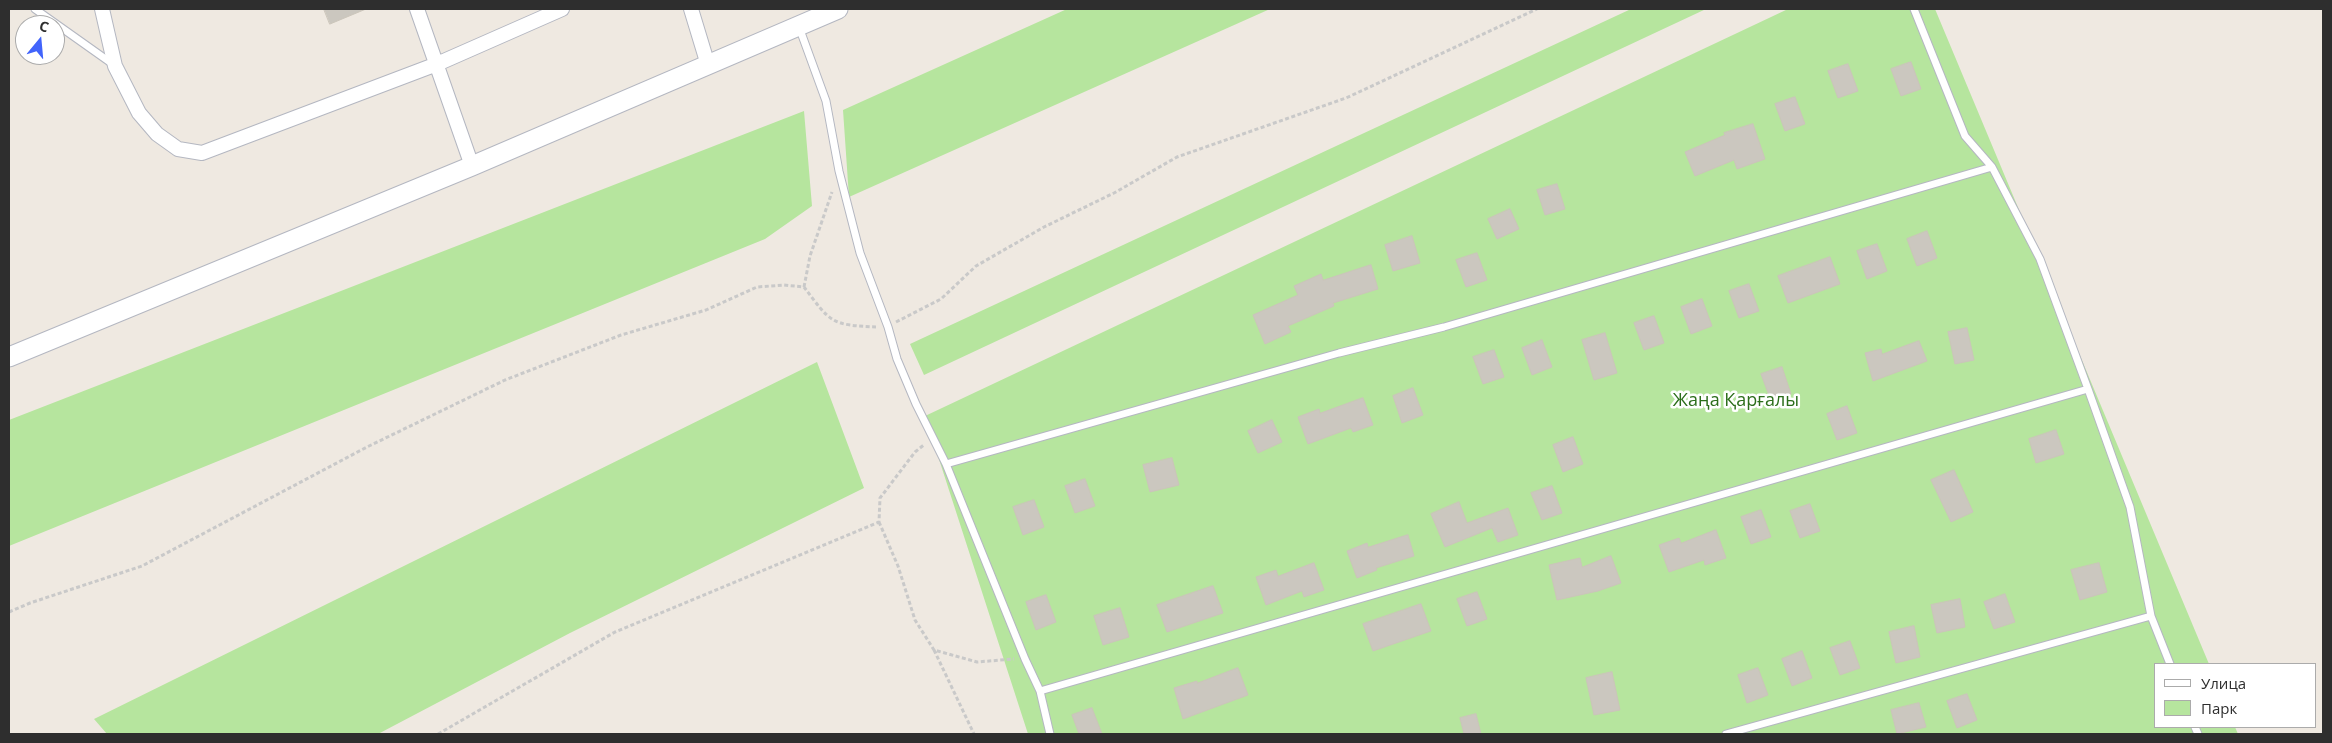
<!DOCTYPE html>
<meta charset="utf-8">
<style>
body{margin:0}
#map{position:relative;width:2332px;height:743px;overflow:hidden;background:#efe9e1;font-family:"Open Sans",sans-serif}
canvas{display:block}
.frame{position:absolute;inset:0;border:10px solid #2e2e2e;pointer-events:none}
.legend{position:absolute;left:2154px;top:663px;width:162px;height:65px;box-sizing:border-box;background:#fff;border:1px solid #ababab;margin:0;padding:6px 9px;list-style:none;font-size:15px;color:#2e2e2e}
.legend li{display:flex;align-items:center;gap:10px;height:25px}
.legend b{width:25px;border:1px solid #ababab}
.north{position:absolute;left:15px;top:15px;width:50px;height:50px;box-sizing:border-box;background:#fff;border:1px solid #ababab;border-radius:50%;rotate:17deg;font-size:14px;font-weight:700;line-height:20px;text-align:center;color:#2e2e2e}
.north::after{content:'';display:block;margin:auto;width:18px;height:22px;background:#4264fb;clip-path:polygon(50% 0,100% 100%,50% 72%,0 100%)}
</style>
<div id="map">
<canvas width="2332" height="743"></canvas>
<div class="frame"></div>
<ul class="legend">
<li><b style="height:6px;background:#fff"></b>Улица</li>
<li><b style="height:14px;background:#b6e59e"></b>Парк</li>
</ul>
<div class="north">С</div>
</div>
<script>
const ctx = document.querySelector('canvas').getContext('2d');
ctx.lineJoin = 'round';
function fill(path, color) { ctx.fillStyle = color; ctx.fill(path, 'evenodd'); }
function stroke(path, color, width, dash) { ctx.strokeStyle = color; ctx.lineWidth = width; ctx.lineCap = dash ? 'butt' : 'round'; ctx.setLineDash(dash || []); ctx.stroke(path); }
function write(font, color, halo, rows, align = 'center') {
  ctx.font = font + ' "Open Sans",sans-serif'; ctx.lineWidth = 5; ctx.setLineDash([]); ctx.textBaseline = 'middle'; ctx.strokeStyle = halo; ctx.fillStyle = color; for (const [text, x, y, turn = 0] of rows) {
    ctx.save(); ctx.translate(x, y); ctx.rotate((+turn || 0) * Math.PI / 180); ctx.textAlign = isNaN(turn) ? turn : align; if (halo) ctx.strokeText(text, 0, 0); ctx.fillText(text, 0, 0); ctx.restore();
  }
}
fill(new Path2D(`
 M1067,9H1270L849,197L843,110Z
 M1631,9H1706L924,375L910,344Z
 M1788,9H1935L2209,664H2156V727H2235L2238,734H1028L925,416Z
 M804,111L812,206L765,239L9,546V420Z
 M817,362L864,488L570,633L378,734H107L94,719Z`), '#b6e59e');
const building = new Path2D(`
 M324,9H366L330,24Z
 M1911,62L1921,89L1901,96L1891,69Z
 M1848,64L1858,91L1838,98L1828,71Z
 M1795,97L1805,124L1785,131L1775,104Z
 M1753,124L1765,159L1737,169L1734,160L1695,176L1685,152L1725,135L1724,133Z
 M1557,184L1565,209L1545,215L1537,190Z
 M1510,209L1519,229L1497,239L1488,219Z
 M1927,231L1937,258L1917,266L1907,239Z
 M1412,236L1420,263L1393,271L1385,245Z
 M1877,244L1887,271L1867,279L1857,251Z
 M1477,253L1487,280L1466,287L1456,260Z
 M1830,257L1840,284L1788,303L1778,276Z
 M1371,265L1378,289L1333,303L1334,306L1288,326L1291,332L1265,344L1253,315L1298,295L1294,286L1321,274L1323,280Z
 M1749,284L1759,311L1739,318L1729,291Z
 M1702,299L1712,326L1691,334L1681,307Z
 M1654,316L1664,343L1644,350L1634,323Z
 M1967,328L1974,360L1955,364L1948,332Z
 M1605,333L1617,373L1594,380L1582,340Z
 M1542,340L1552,367L1532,375L1522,348Z
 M1919,341L1927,361L1873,381L1865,353L1881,349L1882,354Z
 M1494,350L1504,377L1483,384L1473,357Z
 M1782,367L1791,394L1771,401L1761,374Z
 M1413,388L1423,415L1402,423L1393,396Z
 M1363,398L1373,425L1353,432L1351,428L1308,444L1298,417L1319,409L1320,413Z
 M1847,406L1857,433L1837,440L1827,414Z
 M1272,420L1282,442L1258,453L1248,431Z
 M2056,430L2064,454L2036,463L2029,439Z
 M1573,437L1583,464L1563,472L1553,445Z
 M1172,458L1179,485L1150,492L1143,465Z
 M1954,470L1973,512L1951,522L1931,480Z
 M1085,479L1095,506L1075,513L1065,486Z
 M1552,486L1562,513L1542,520L1531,493Z
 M1034,500L1044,527L1023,535L1013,507Z
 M1459,502L1467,523L1508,508L1518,535L1498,542L1492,528L1445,547L1431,514Z
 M1810,504L1820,531L1800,538L1790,511Z
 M1761,510L1771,537L1751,544L1741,517Z
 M1716,530L1726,558L1705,565L1704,560L1669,572L1659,545L1679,538L1681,543Z
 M1408,535L1414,556L1376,568L1377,570L1357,578L1347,551L1367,543L1368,547Z
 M1611,556L1621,583L1598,591L1557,600L1549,565L1580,558L1582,567Z
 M1314,563L1324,590L1304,597L1302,591L1266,605L1256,577L1276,570L1278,576Z
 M2099,563L2107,592L2080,600L2071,570Z
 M1213,586L1223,613L1167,632L1157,605Z
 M1477,592L1487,619L1467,626L1457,599Z
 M2005,594L2015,622L1994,629L1984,602Z
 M1046,595L1056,622L1036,630L1026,602Z
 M1960,599L1965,627L1937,633L1931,605Z
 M1421,604L1431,631L1373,651L1363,624Z
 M1120,608L1129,637L1103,645L1094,616Z
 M1914,626L1920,657L1896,663L1889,632Z
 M1850,641L1860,668L1840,675L1830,648Z
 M1802,651L1812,678L1792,686L1782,659Z
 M1238,668L1248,695L1183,719L1174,688L1197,681V683Z
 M1758,668L1768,695L1747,703L1738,675Z
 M1612,672L1620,710L1594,715L1586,678Z
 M1967,694L1977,720L1957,728L1947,701Z
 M1919,703L1926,727L1897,734L1891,710Z
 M1092,708L1102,734H1079L1072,715Z
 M1476,714L1481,734H1464L1460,718Z`);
fill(building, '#cbc7bf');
stroke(building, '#cbc5ba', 1);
const lane = new Path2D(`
 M35,9L114,65
 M799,27L826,101L839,171L860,253L888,327L897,359L916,404L946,464
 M2088,389L2130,507L2151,616L2170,664
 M1040,691L2088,389L2040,259L1992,167L1965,136L1914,9
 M2195,727L2198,734
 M1050,734L1040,691L1025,659L946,464L1339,353L1444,327L1992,167
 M1726,734L2151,616`);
const street = new Path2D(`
 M102,9L115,66L139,113L157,134L178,149L202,153L437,64L562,9
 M417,9L472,166
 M691,9L708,65`);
const secondary = new Path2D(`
 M9,357L472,166L838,9`);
stroke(lane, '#b4b7c1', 9);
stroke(street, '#b4b7c1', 16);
stroke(secondary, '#b4b7c1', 21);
stroke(new Path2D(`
 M804,287L810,256L832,192
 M896,322L941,299L976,266L1044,227L1114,193L1177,157L1346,98L1537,9
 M879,522L898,566L915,620L934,650L977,662L1014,659
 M9,612L30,603L142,566L367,447L505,380L621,335L706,310L757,287L784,285L804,287C831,323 831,325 876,327
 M934,650L974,734
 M438,734L615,632L879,522L880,498L915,452L925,444`), '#c9c9c9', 3, [4, 2.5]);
stroke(lane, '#fff', 7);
stroke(street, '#fff', 14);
stroke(secondary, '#fff', 19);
write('18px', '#2c6e1b', '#fff', [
 ["Жаңа Қарғалы",1736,401]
]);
</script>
